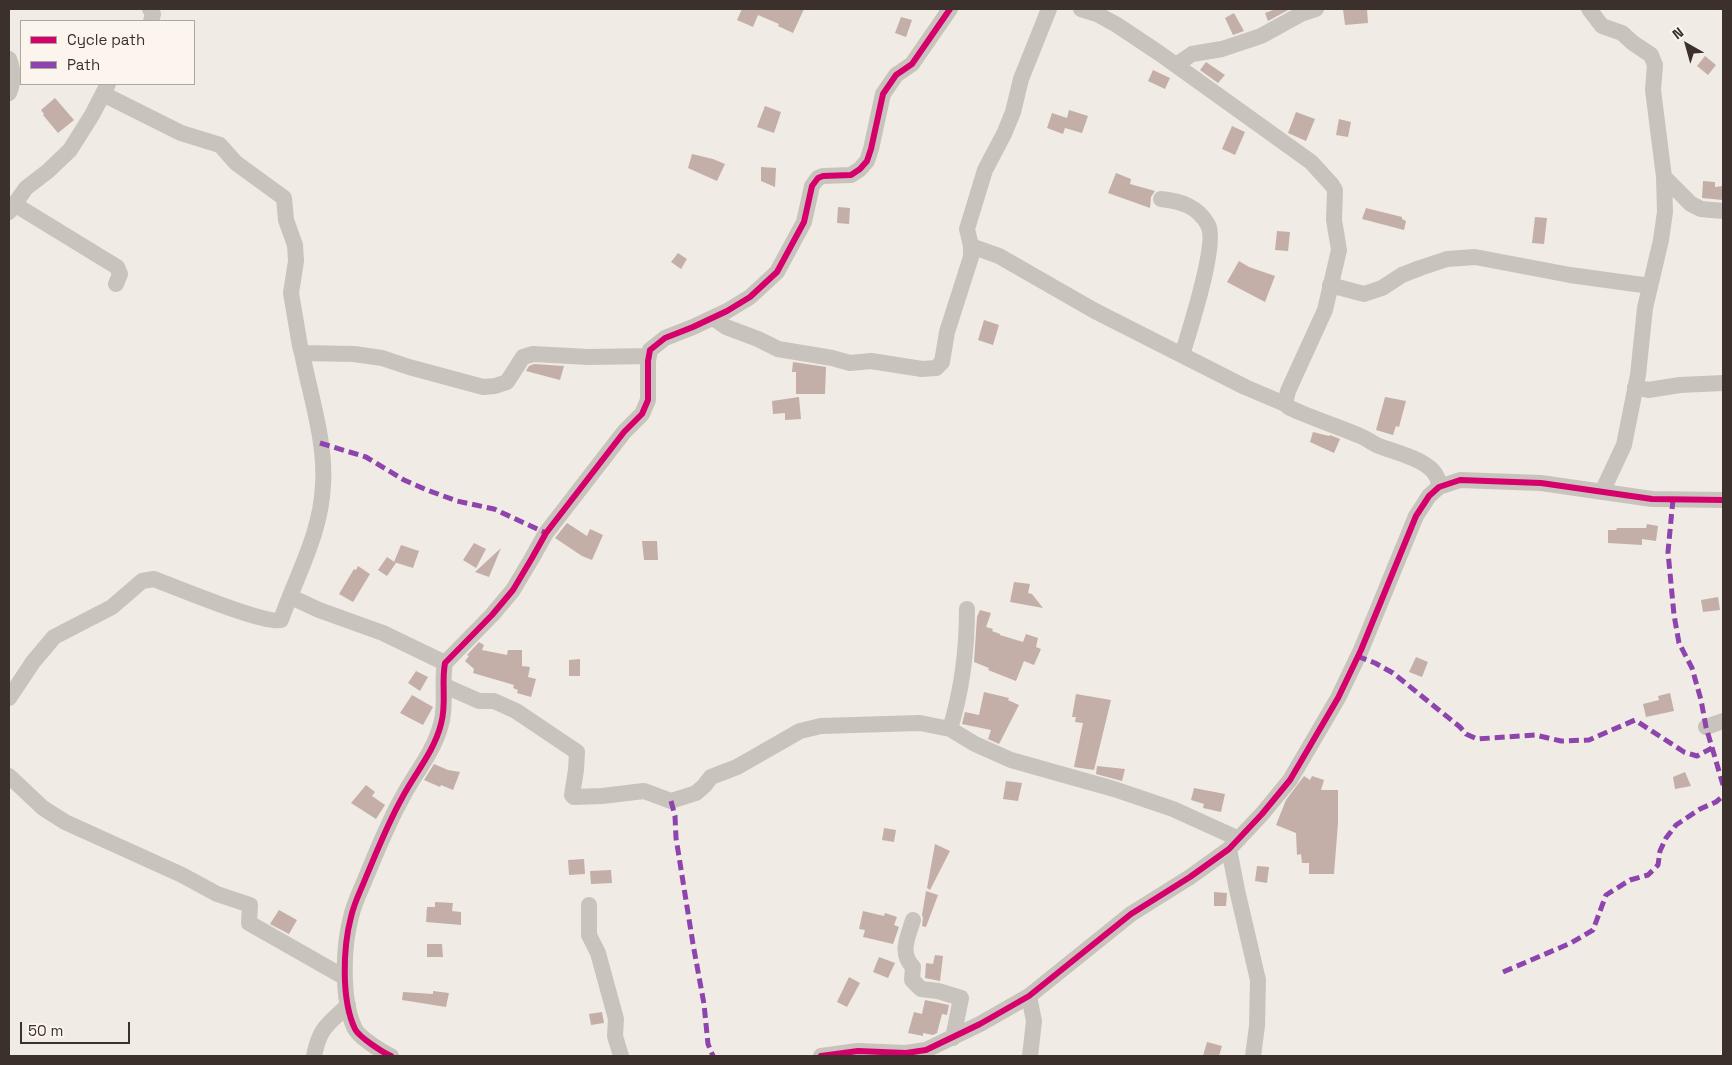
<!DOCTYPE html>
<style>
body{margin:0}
#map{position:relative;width:1732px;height:1065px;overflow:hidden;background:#f0ebe5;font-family:"Space Grotesk",sans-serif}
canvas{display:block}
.frame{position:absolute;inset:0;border:10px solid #3b302b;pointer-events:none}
.legend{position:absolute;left:20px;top:20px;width:175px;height:65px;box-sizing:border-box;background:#fbf5ee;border:1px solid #aea6a0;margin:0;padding:6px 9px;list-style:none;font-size:15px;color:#3b302b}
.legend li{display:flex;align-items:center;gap:10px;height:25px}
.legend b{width:25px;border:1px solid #aea6a0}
.north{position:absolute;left:1662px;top:20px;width:50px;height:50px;-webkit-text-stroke:4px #fbf5ee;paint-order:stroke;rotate:322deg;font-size:14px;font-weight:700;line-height:20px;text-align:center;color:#3b302b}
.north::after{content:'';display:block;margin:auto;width:18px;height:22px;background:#3b302b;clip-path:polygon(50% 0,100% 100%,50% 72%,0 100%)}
.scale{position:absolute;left:20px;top:1022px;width:110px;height:22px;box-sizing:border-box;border:2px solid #3b302b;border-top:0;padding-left:6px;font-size:15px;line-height:18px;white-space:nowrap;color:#3b302b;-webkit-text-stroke:4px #fbf5ee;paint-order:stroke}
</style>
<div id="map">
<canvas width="1732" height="1065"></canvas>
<div class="frame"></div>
<ul class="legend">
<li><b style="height:6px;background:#d6006c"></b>Cycle path</li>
<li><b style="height:6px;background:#8e44ad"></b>Path</li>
</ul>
<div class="north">N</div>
<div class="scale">50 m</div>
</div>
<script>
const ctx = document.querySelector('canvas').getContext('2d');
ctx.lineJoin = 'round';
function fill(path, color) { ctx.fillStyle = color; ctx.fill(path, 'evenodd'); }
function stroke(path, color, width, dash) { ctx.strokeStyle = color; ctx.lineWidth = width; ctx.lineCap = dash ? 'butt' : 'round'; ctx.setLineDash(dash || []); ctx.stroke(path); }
fill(new Path2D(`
 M742,9H804L793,33L778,26L779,24L758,15L753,27L737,20Z
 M1276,9H1290L1268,21L1265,13Z
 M1343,9H1367L1368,23L1345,25Z
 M1234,13L1244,31L1233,35L1225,18Z
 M901,17L912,20L906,37L895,33Z
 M1705,56L1716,65L1708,75L1697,66Z
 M1206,62L1225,75L1218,83L1200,70Z
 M1153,70L1170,78L1165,89L1148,81Z
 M55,98L74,120L58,133L43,115L44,114L41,110Z
 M765,106L781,112L774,133L757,127Z
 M1069,110L1088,116L1082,133L1065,128L1063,134L1047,128L1052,113L1067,118Z
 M1296,112L1315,119L1306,141L1288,133Z
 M1339,119L1351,122L1348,137L1336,135Z
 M1232,126L1245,132L1235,155L1222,149Z
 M692,154L713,159L725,164L717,181L688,168Z
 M761,167L776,168L775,187L761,181Z
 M1116,173L1131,179L1130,184L1155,191L1151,197L1150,208L1108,193Z
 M1703,181L1715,182V187L1723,186V200L1702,198Z
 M838,207L850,208L849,224L837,223Z
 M1366,208L1402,217V219L1406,221L1404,230L1362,219Z
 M1535,217L1547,218L1544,244L1532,243Z
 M1277,231L1290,232L1288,251L1275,250Z
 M678,253L687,259L681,269L671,262Z
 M1239,261L1249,267L1275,276L1265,302L1227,282Z
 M984,320L999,325L993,345L978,340Z
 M793,362L826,367L825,394H796V372H792Z
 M534,364L564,366L560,380L526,371L529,366Z
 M799,397L801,419L785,420V413L773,414L772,401Z
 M1385,397L1406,401L1399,427L1396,426L1393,435L1376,430Z
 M1313,432L1329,436L1330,435L1340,439L1334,453L1310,442Z
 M567,523L587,536L590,529L603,535L592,560L582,556L555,538Z
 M1647,524L1658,526L1656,541L1642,539V545L1608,543V530H1616L1617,528H1646Z
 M642,541H657L658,560H644Z
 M474,543L486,549L476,568L463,560Z
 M401,545L419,551L413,568L394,562Z
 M501,548L489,577L475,572Z
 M387,557L396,563L387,576L378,570Z
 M358,566L370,574L353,602L339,594L354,569L356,570Z
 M1014,582L1030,584L1028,593L1032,594L1043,608L1010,602Z
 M1718,597L1720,610L1703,612L1701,600Z
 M980,610L991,613L986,627L993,629L992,631L1000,634V635L1023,642L1026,634L1038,638L1036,647L1041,649L1034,665L1024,661L1016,681L988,670L989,668L974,662L977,617Z
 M479,642L484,645L482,650L507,655L508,650H522V666L530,667L528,677L536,679L531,697L517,693L518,690L513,688L514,685L473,673L474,669L465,661L469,656L467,655Z
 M1416,657L1428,662L1422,677L1409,672Z
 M580,659V676H569V660Z
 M416,671L428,677L420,691L408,683Z
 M984,692L1009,698L1008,700L1019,705L999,744L988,739L991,730L962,724L965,712L979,715Z
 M1670,693L1674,711L1646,717L1643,704L1659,700L1658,696Z
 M1076,694L1111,700L1094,770L1074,767L1083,723L1075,722L1076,717H1072Z
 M412,695L433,707L423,725L400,713Z
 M434,764L448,770L460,772L453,790L441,785L440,787L424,780Z
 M1097,766L1125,769L1122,781L1096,774Z
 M1685,772L1691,786L1675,789L1673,777Z
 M1304,776L1310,780L1312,776L1324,780L1321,790H1338V823L1334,874H1309V863H1302L1301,854L1297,855L1296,833L1276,825L1286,800Z
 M1006,781L1022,783L1018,801L1003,799Z
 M366,785L375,792L372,796L385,805L376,819L351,803Z
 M1194,788L1225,794L1221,812L1203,808L1204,804L1191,800Z
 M884,828L896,830L894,842L882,840Z
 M935,844L950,851L930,890L927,888Z
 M584,859L585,874L569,875L568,860Z
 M1257,866L1269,867L1267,883L1255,881Z
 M611,870L612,883L591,884L590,871Z
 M926,891L938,895L926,927L922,926L923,918L922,915Z
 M1214,892L1227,893L1226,906H1214Z
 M435,902L453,903L452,911L461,912V925L426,922L427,907H435Z
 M279,910L297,920L289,934L270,924Z
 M863,911L884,916L885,913L897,917L894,925L899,927L893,944L863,937L865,930L859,929Z
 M427,944H442L443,957H427Z
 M935,955L943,956L940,981L925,978L926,963L933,964Z
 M879,957L895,963L888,978L873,972Z
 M849,977L860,983L847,1007L837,1002Z
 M433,991L449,993L446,1007L402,1000L403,992L433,994Z
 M925,1000L949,1005L947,1015L942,1014L937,1033L933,1035L923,1033V1036L908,1033L914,1012L922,1014Z
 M602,1012L604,1023L591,1025L589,1014Z
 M1207,1042L1222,1046L1219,1056H1203Z`), '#c3afa7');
stroke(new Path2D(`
 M150,9L153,14L151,21
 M1081,9L1097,14L1117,25L1159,53L1311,162L1332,185L1335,190L1334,220L1339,250L1325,310L1288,391L1285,404L1290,408C1312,418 1336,426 1358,435C1366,438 1372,443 1379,446C1395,452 1420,458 1432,470C1437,475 1439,480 1439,487
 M1589,9L1602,26L1622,33L1633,43L1651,55L1655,65L1653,90L1664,177L1665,212L1661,240L1645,308L1638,375L1624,445L1602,492
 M9,59C14,71 14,81 9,93
 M1176,65L1192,54L1222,49L1261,36L1301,14L1316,9
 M1664,177L1691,204L1701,209L1723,211
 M1161,199C1180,201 1198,206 1208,225C1218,243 1189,332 1182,355
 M14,204L117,267L120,274L116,284
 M9,212L26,188L48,171L70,150L92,115L108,84
 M971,246L999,256L1095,311L1245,387L1285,404
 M1330,285L1364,294L1382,288L1402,275L1420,268L1447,259L1475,257L1570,275L1650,286
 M713,318L726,327L758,339L778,349L832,358L850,363L871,361L922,369L936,368L942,362L947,332L971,257V246L967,229L985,170L1004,134L1013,112L1021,79L1049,9
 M302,353L354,354L382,358L409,367L483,387L495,386L507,382L523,357L533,354L588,357L649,356
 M1635,387L1648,390L1680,385L1723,383
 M291,597L319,610L383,633L445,663
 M445,686L479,701H494L516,711L577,752L576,770L572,795L574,797L602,796L644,791L671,801L696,793L704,786L711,777L737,767L800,731L821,726L920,723L950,729L975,744L1011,760L1114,789L1173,809L1239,839
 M9,698L33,662L54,637L112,607L142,581L154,579C175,587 266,625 281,620C296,576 321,534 323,485C326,442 310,395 302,353L300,346L291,293L296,261L295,245L286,220L284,198L236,163L220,145L181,133L103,94
 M1706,727L1723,721
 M950,729C962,690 967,650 967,609
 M9,776L43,808L65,822L182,875L217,894L250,905L249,923L344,977
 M1229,849L1237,890L1258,980L1257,1026L1253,1056
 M589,905V935L598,953L616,1019L615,1036L621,1056
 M913,920C908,937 899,953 913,967L912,980L921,989L938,991L961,998L953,1038
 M1029,996L1034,1021L1030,1056
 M314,1056C320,1026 328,1025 348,1005
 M391,1056C382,1052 359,1037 355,1029C341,1000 343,947 351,917C354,903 361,890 366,877C377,851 388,823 402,798C415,773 434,752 441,724C447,704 441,683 445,663L492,615L513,590L532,558L546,533L624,432L642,414L648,400V361L650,350L665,338L693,327L727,311L750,297L777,272L804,222L812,186L818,178L823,176L851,175L860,169L867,161L871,149L883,94L896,75L912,64L950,9
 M821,1056L858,1051L906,1053L926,1050L980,1024L1029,996L1131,914L1190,877L1229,849L1262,814L1290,780L1338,698L1361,650L1416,516L1429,496L1439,487L1460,480L1541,483L1652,499L1723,500`), '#c9c3be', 16);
stroke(new Path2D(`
 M320,443L366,457L404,480L427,490L457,501L494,509L546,533
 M1673,499L1668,552L1674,615L1679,643L1692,668L1701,700L1706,727L1723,785
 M1357,656L1375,663L1393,673L1460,727L1466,734L1477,739L1535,735L1561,741L1589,740L1635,720L1684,752L1697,756L1712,748
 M671,801L675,816L676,838L693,944L704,1004L708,1044L713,1056
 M1503,972L1571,943L1593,930L1606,895L1630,880L1648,875L1658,865L1660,851L1666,838L1676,825L1700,809L1716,802L1723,796`), '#8e44ad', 5, [10, 5]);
stroke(new Path2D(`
 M391,1056C382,1052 359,1037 355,1029C341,1000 343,947 351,917C354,903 361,890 366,877C377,851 388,823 402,798C415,773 434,752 441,724C447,704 441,683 445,663L492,615L513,590L532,558L546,533L624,432L642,414L648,400V361L650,350L665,338L693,327L727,311L750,297L777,272L804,222L812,186L818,178L823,176L851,175L860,169L867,161L871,149L883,94L896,75L912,64L950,9
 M821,1056L858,1051L906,1053L926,1050L980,1024L1029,996L1131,914L1190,877L1229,849L1262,814L1290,780L1338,698L1361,650L1416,516L1429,496L1439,487L1460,480L1541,483L1652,499L1723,500`), '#d6006c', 6);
</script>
